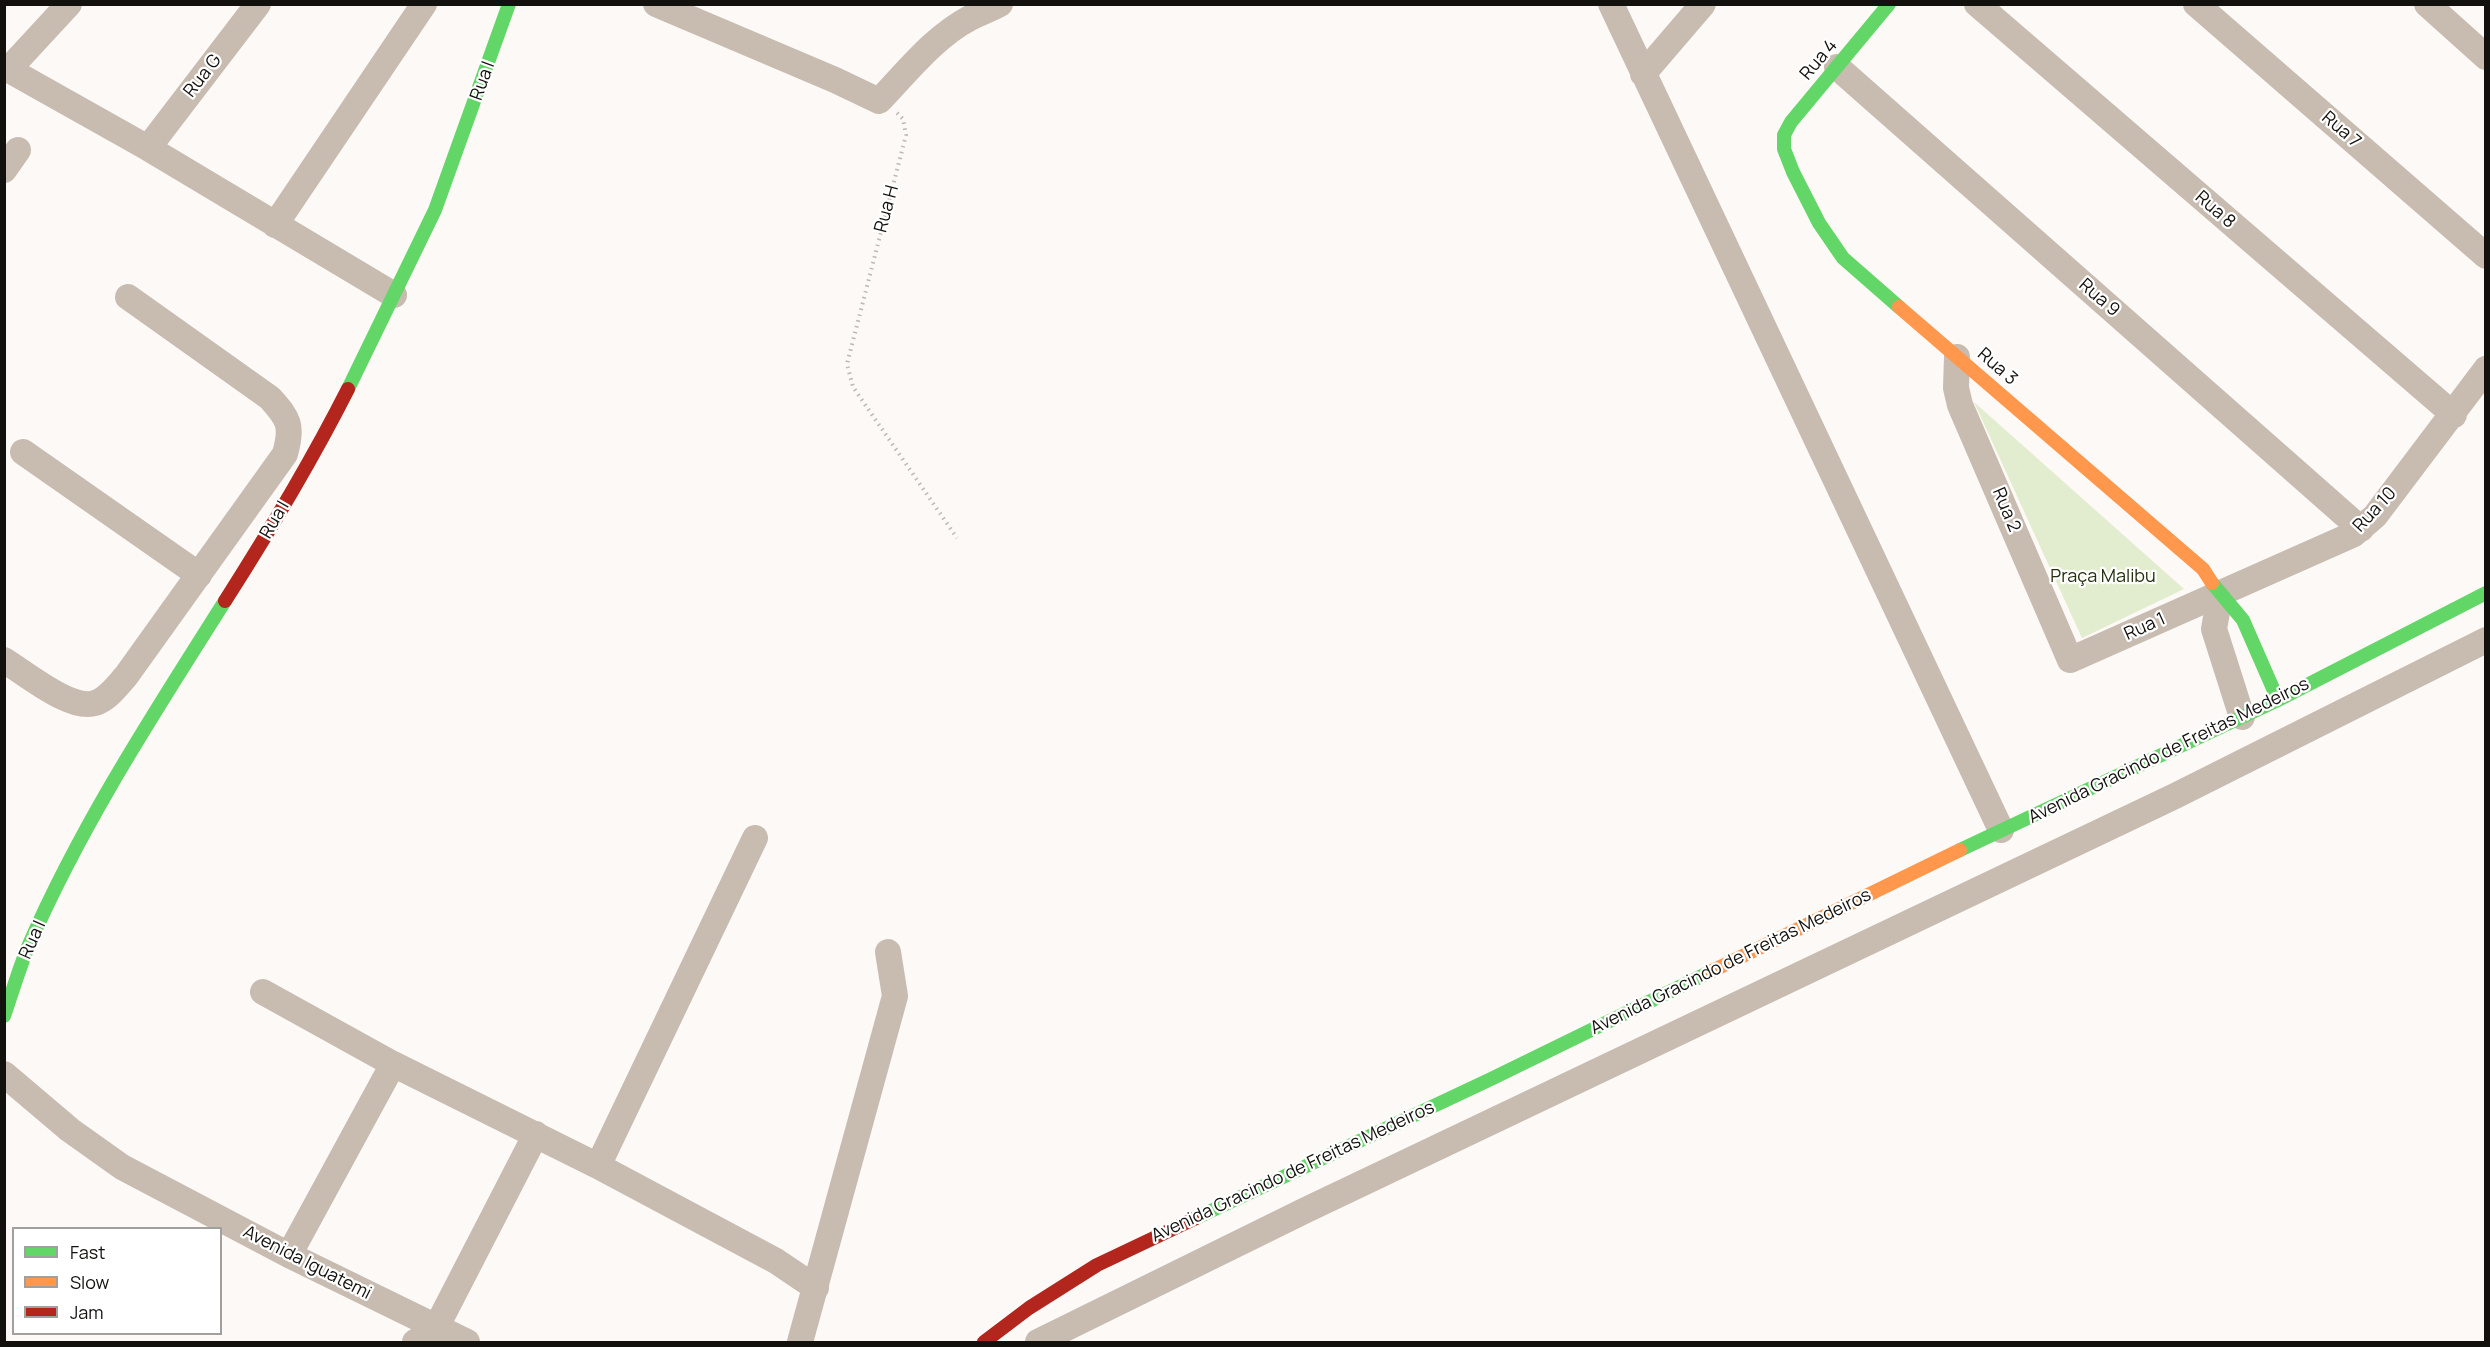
<!DOCTYPE html>
<meta charset="utf-8">
<style>
body{margin:0}
#map{position:relative;width:2490px;height:1347px;overflow:hidden;background:#fcf9f6;font-family:Manrope,sans-serif}
canvas{display:block}
.frame{position:absolute;inset:0;border:6px solid #13110e;pointer-events:none}
.legend{position:absolute;left:12px;top:1227px;width:210px;height:108px;box-sizing:border-box;background:#fff;border:2px solid #a1a09f;margin:0;padding:8px 10px;list-style:none;font-size:18px;color:#13110e}
.legend li{display:flex;align-items:center;gap:12px;height:30px}
.legend b{width:30px;border:2px solid #a1a09f}
</style>
<div id="map">
<canvas width="2490" height="1347"></canvas>
<div class="frame"></div>
<ul class="legend">
<li><b style="height:8px;background:#63d668"></b>Fast</li>
<li><b style="height:8px;background:#ff974d"></b>Slow</li>
<li><b style="height:8px;background:#b3261e"></b>Jam</li>
</ul>
</div>
<script>
const ctx = document.querySelector('canvas').getContext('2d');
ctx.lineJoin = 'round';
function fill(path, color) { ctx.fillStyle = color; ctx.fill(path, 'evenodd'); }
function stroke(path, color, width, dash) { ctx.strokeStyle = color; ctx.lineWidth = width; ctx.lineCap = dash ? 'butt' : 'round'; ctx.setLineDash(dash || []); ctx.stroke(path); }
function write(font, color, halo, rows, align = 'center') {
  ctx.font = font + ' Manrope,sans-serif'; ctx.lineWidth = 4.5; ctx.setLineDash([]); ctx.textBaseline = 'middle'; ctx.strokeStyle = halo; ctx.fillStyle = color; for (const [text, x, y, turn = 0] of rows) {
    ctx.save(); ctx.translate(x, y); ctx.rotate((+turn || 0) * Math.PI / 180); ctx.textAlign = isNaN(turn) ? turn : align; if (halo) ctx.strokeText(text, 0, 0); ctx.fillText(text, 0, 0); ctx.restore();
  }
}
fill(new Path2D(`
 M1974,402L2184,589L2082,638Z`), '#e1edce');
stroke(new Path2D(`
 M897,113L903,119L906,135L847,364L853,387L957,538`), '#c0b8b0', 4, [1.5, 4.5]);
stroke(new Path2D(`
 M656,4L835,80L879,101C907,72 934,37 970,18C980,13 991,9 1000,4
 M1611,4L2001,830
 M1977,4L2454,415
 M2196,4L2486,256
 M2427,4L2486,57
 M4,67L148,148L394,295
 M1837,67L2361,529
 M8,70L69,4
 M1643,74L1703,4
 M148,148L258,4
 M4,170L18,150
 M275,225L424,4
 M1957,357L1956,388L1960,405L2070,660L2354,534L2375,516L2486,369
 M23,452L199,575
 M2220,595L2214,629L2242,717
 M4,660C25,673 71,711 95,703C108,699 117,686 126,676L285,454C293,426 289,419 270,398L128,297
 M263,992L393,1064L598,1166L776,1261L816,1288
 M4,1074L70,1130L122,1167L289,1255L467,1342
 M598,1166L755,838
 M289,1255L393,1064
 M415,1342L436,1328L536,1134
 M800,1342L895,996L888,952
 M1038,1342L1306,1210L2175,796L2486,640`), '#c8bbb0', 26);
stroke(new Path2D(`
 M1889,4L1791,122L1784,135V149L1793,172L1819,223L1843,258L1899,307
 M348,389L435,210L509,4
 M2212,583L2243,620L2278,700
 M1960,850L2278,700L2486,593
 M4,1016C12,993 19,969 28,947C81,825 154,713 225,601
 M1196,1218L1491,1079L1712,971`), '#63d668', 14);
stroke(new Path2D(`
 M1899,307L2203,569L2212,583
 M1712,971L1960,850`), '#ff974d', 14);
stroke(new Path2D(`
 M225,601C269,532 311,462 348,389
 M984,1342L1029,1308L1097,1265L1196,1218`), '#b3261e', 14);
write('18px', '#13110e', '#fff', [
 ["Rua 4",1819,60,-50],
 ["Rua G",203,76,-52],
 ["Rua I",483,81,-70],
 ["Rua 7",2341,130,41],
 ["Rua H",887,209,-75],
 ["Rua 8",2215,210,41],
 ["Rua 9",2099,298,41],
 ["Rua 3",1997,367,41],
 ["Rua 2",2006,510,67],
 ["Rua 10",2375,510,-47],
 ["Rua I",275,520,-60],
 ["Rua 1",2145,627,-24],
 ["Avenida Gracindo de Freitas Medeiros",2169,751,-26],
 ["Rua I",33,940,-66],
 ["Avenida Gracindo de Freitas Medeiros",1731,962,-26],
 ["Avenida Gracindo de Freitas Medeiros",1293,1172,-25],
 ["Avenida Iguatemi",307,1263,27]
]);
write('18px', '#223010', '#fff', [
 ["Praça Malibu",2103,577]
]);
</script>
